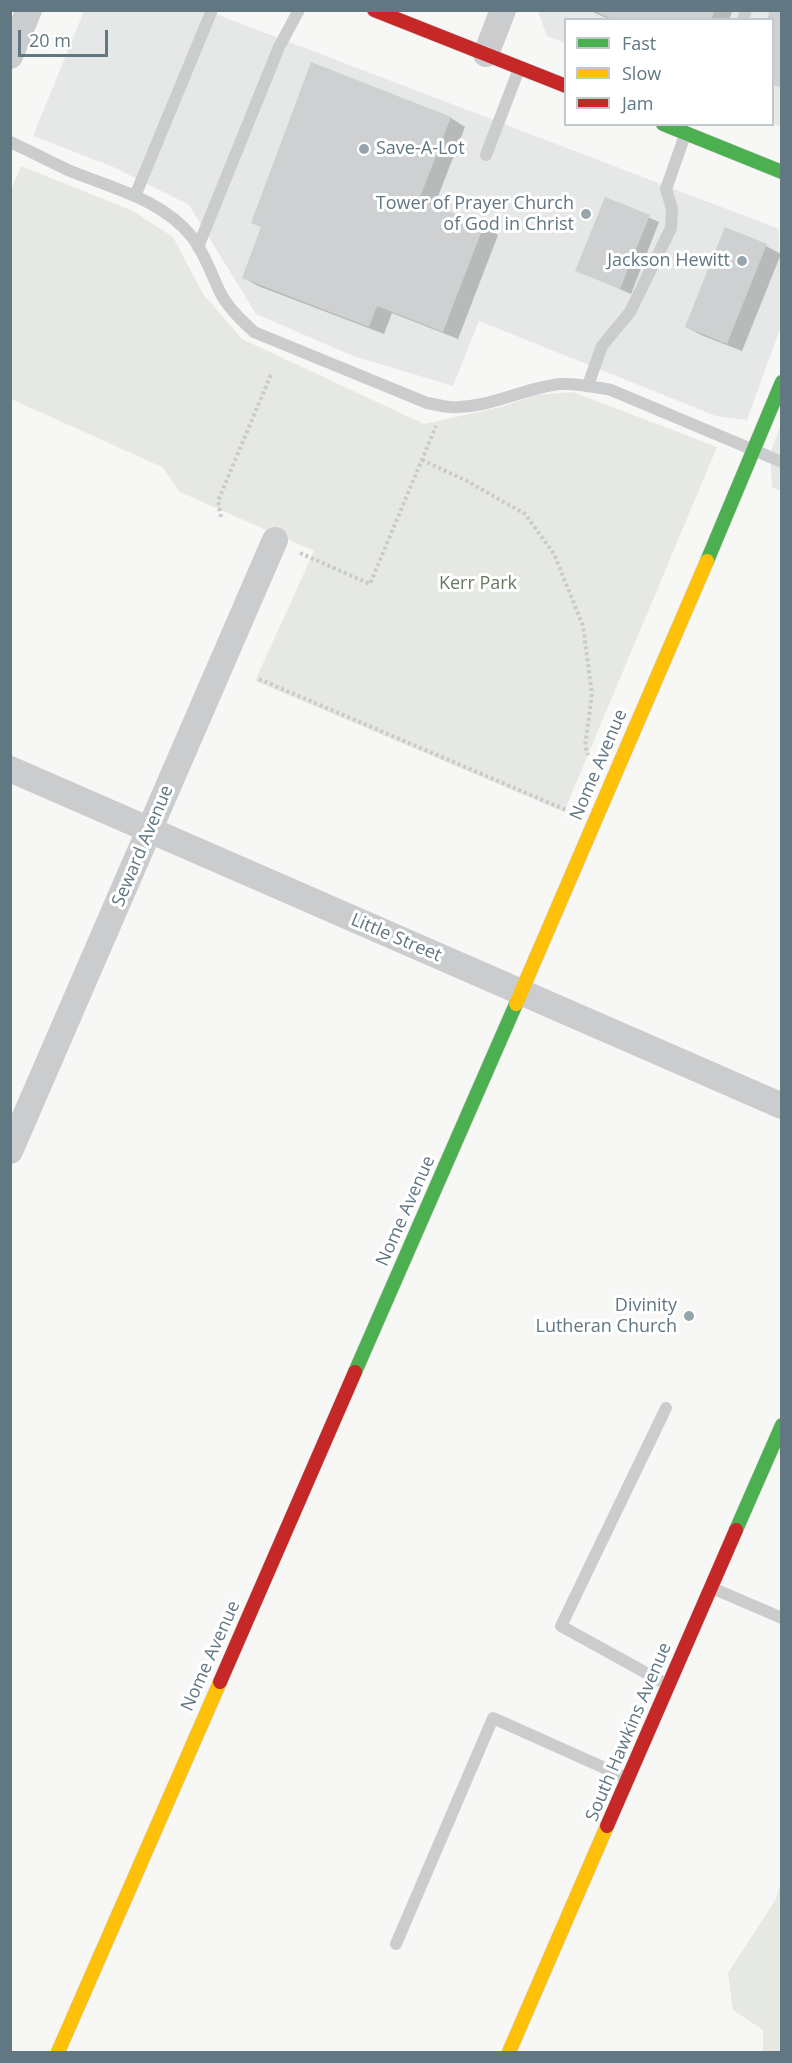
<!DOCTYPE html>
<style>
body{margin:0}
#map{position:relative;width:792px;height:2063px;overflow:hidden;background:#f7f7f6;font-family:"Open Sans",sans-serif}
canvas{display:block}
.frame{position:absolute;inset:0;border:12px solid #617782;pointer-events:none}
.legend{position:absolute;left:564px;top:18px;width:210px;height:108px;box-sizing:border-box;background:#fff;border:2px solid #c0c9cd;margin:0;padding:8px 10px;list-style:none;font-size:18px;color:#617782}
.legend li{display:flex;align-items:center;gap:12px;height:30px}
.legend b{width:30px;border:2px solid #c0c9cd}
.scale{position:absolute;left:18px;top:30px;width:90px;height:27px;box-sizing:border-box;border:3px solid #617782;border-top:0;padding-left:8px;font-size:18px;line-height:21px;white-space:nowrap;color:#617782;-webkit-text-stroke:4px #fff;paint-order:stroke}
</style>
<div id="map">
<canvas width="792" height="2063"></canvas>
<div class="frame"></div>
<ul class="legend">
<li><b style="height:8px;background:#4caf50"></b>Fast</li>
<li><b style="height:8px;background:#ffc107"></b>Slow</li>
<li><b style="height:8px;background:#c62828"></b>Jam</li>
</ul>
<div class="scale">20 m</div>
</div>
<script>
const ctx = document.querySelector('canvas').getContext('2d');
ctx.lineJoin = 'round';
function fill(path, color) { ctx.fillStyle = color; ctx.fill(path, 'evenodd'); }
function stroke(path, color, width, dash) { ctx.strokeStyle = color; ctx.lineWidth = width; ctx.lineCap = dash ? 'butt' : 'round'; ctx.setLineDash(dash || []); ctx.stroke(path); }
function write(font, color, halo, rows, align = 'center') {
  ctx.font = font + ' "Open Sans",sans-serif'; ctx.lineWidth = 6; ctx.setLineDash([]); ctx.textBaseline = 'middle'; ctx.strokeStyle = halo; ctx.fillStyle = color; for (const [text, x, y, turn = 0] of rows) {
    ctx.save(); ctx.translate(x, y); ctx.rotate((+turn || 0) * Math.PI / 180); ctx.textAlign = isNaN(turn) ? turn : align; if (halo) ctx.strokeText(text, 0, 0); ctx.fillText(text, 0, 0); ctx.restore();
  }
}
fill(new Path2D(`
 M84,11H208L779,229V250L782,255L781,326L747,420L716,416L479,321L453,386L353,356L256,314L189,205L111,166L33,136Z
 M538,11H781V127L773,123L772,20H566L565,43L547,36Z
 M781,424V491L772,487L770,454Z`), '#e6e8e8');
fill(new Path2D(`
 M21,166L133,211L173,237L203,294L242,339L424,424L501,407L536,395L573,392L717,447L564,812L255,681L314,551L180,492L162,467L11,399L10,192Z
 M781,1881V2052H763V2030L733,2010L728,1973L776,1899Z`), '#e6e9e3');
fill(new Path2D(`
 M588,10H733L729,20H611Z
 M312,64L451,118L465,127L434,207L484,226L498,235L458,339L392,313L384,334L258,286L244,278L263,228L253,223Z
 M605,199L659,222L631,294L577,270Z
 M766,246L781,254L742,351L701,335L686,327Z`), '#0003');
fill(new Path2D(`
 M592,10H715L711,20H614Z
 M770,10H782V88L772,85V20H767Z
 M311,62L451,117L419,200L484,225L443,332L377,306L369,327L242,278L261,227L251,223Z
 M605,197L650,215L620,289L575,271Z
 M725,227L767,244L727,344L685,327Z`), '#ced0d1');
const fast = new Path2D(`
 M663,124L782,172
 M707,561L782,382
 M355,1372L516,1004
 M736,1530L782,1425`);
const slow = new Path2D(`
 M516,1004L707,561
 M58,2052L220,1682
 M509,2052L607,1826`);
const jam = new Path2D(`
 M374,10L566,86
 M220,1682L355,1372
 M607,1826L736,1530`);
stroke(fast, '#d3d5d5', 15);
stroke(slow, '#d3d5d5', 15);
stroke(jam, '#d3d5d5', 15);
stroke(new Path2D(`
 M422,460L467,481L525,514L554,554L583,626L592,694L585,746L588,755
 M221,517L218,501L272,372
 M300,553L370,584L436,426
 M259,679L566,810`), '#c9cacb', 4, [3, 3]);
stroke(new Path2D(`
 M743,20L746,10
 M10,142C30,151 49,161 68,170C111,188 162,199 192,237C204,252 211,273 219,290C227,307 240,319 254,332L427,403C435,404 443,407 450,407C488,409 523,388 560,384C577,383 595,387 611,390L782,462
 M486,155L519,69
 M135,196L212,10
 M198,247L279,47L299,10
 M588,385L602,346L630,312L671,228L672,209L666,189L685,135
 M666,1408L561,1626L668,1685
 M712,1588L782,1618
 M396,1944L493,1718L627,1778`), '#cbcccd', 12);
stroke(new Path2D(`
 M486,54L503,10
 M10,56L29,10
 M10,769L782,1106
 M10,1151L275,540`), '#cbcccd', 26);
stroke(fast, '#4caf50', 14);
stroke(slow, '#ffc107', 14);
stroke(jam, '#c62828', 14);
for (const [x, y, r, color] of [
 [364,149,6,"#96a4ab"],
 [586,214,6,"#96a4ab"],
 [742,261,6,"#96a4ab"],
 [689,1316,6,"#96a4ab"]
]) { const dot = new Path2D(); dot.arc(x, y, r, 0, 2 * Math.PI); ctx.fillStyle = color; ctx.fill(dot); stroke(dot, '#fff', 2); }
write('18px', '#617782', '#fff', [
 ["Save-A-Lot",376,149,"left"],
 ["Tower of Prayer Church",574,204],
 ["of God in Christ",574,225],
 ["Jackson Hewitt",730,261],
 ["Divinity",677,1306],
 ["Lutheran Church",677,1327]
], 'right');
write('18px', '#677960', '#fff', [
 ["Kerr Park",478,584]
]);
write('18px', '#617782', '#fff', [
 ["Nome Avenue",599,765,-67],
 ["Seward Avenue",143,846,-67],
 ["Little Street",396,938,23],
 ["Nome Avenue",406,1211,-66],
 ["Nome Avenue",211,1656,-66],
 ["South Hawkins Avenue",629,1732,-67]
]);
</script>
